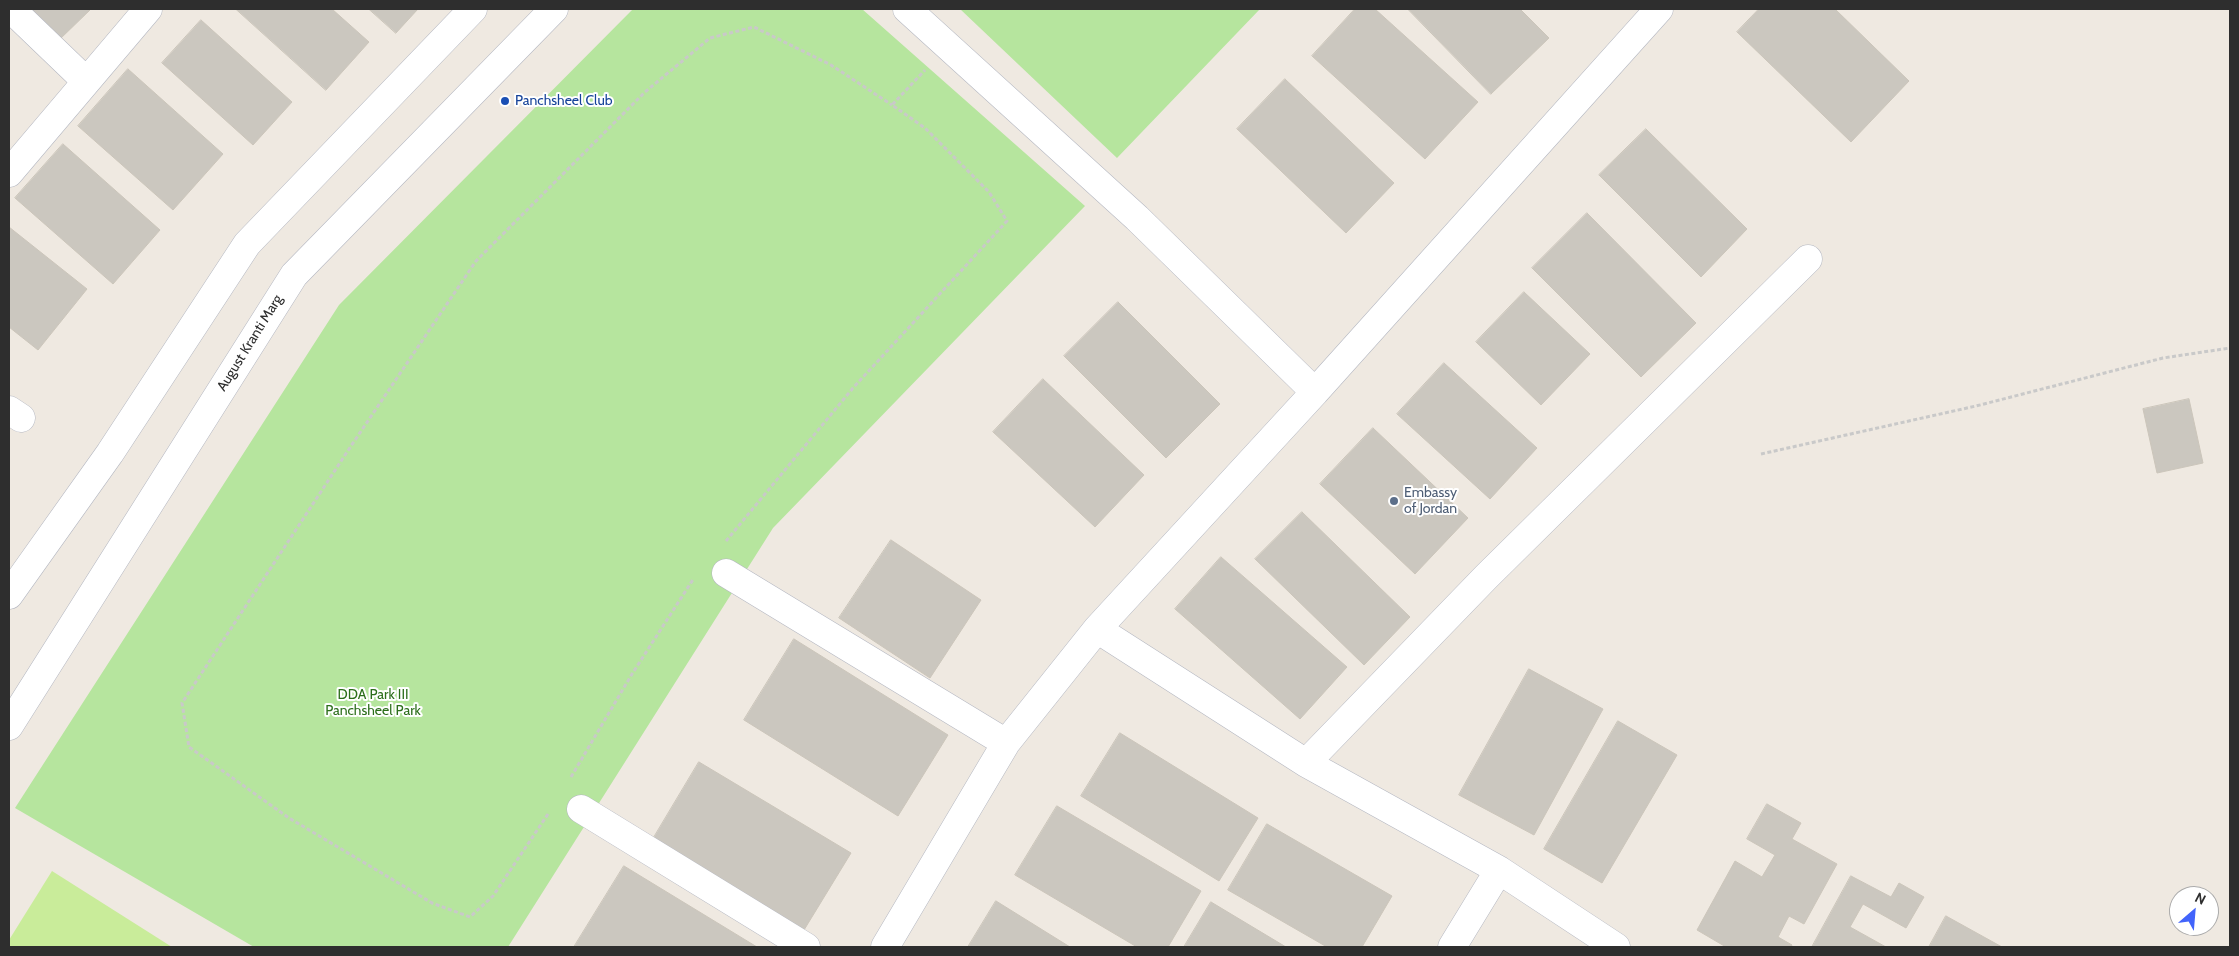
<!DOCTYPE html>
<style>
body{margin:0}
#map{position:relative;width:2239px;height:956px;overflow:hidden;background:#efe9e1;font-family:Cabin,sans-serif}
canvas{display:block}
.frame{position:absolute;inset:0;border:10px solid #2e2e2e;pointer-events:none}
.north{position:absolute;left:2169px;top:886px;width:50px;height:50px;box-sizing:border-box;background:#fff;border:1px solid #ababab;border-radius:50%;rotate:27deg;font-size:14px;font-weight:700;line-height:20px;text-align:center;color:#2e2e2e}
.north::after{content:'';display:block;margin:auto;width:18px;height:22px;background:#4264fb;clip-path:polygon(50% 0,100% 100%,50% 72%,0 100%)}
</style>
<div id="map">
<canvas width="2239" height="956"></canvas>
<div class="frame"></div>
<div class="north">N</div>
</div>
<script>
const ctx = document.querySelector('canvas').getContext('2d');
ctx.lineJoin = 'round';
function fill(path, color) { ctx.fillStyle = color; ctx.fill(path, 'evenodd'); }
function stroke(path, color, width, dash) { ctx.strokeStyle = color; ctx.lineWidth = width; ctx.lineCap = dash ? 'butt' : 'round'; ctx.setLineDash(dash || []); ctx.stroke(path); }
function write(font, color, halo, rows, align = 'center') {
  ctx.font = font + ' Cabin,sans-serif'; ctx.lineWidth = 4; ctx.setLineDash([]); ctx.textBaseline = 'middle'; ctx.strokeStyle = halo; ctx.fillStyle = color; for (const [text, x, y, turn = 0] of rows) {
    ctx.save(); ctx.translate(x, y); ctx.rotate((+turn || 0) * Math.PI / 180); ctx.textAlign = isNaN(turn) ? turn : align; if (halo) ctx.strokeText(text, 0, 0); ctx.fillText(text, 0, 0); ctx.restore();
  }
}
fill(new Path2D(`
 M633,9H862L1085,206L773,528L508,947H254L15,808L339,305Z
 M960,9H1260L1117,158Z`), '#b6e59e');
fill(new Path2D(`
 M52,871L172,947H9V940Z`), '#c9ec9a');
const building = new Path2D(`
 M26,9H91L58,41Z
 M236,9H332L369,42L326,90Z
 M369,9H418L396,33Z
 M1355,9H1375L1478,102L1425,159L1312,56Z
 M1408,9H1520L1549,38L1491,94Z
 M1759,9H1835L1909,81L1851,142L1737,32Z
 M201,20L292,102L253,145L162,63Z
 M128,69L223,154L173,210L78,126Z
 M1285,79L1394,183L1346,233L1237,129Z
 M1646,129L1747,229L1701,277L1599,175Z
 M63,144L160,230L113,284L15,198Z
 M1587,213L1696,323L1641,377L1532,268Z
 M9,227L87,289L38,350L9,327Z
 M1524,292L1590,354L1541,405L1476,342Z
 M1118,302L1220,404L1166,458L1064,356Z
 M1444,363L1537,448L1490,499L1397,414Z
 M1043,379L1144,475L1095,527L993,432Z
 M2189,399L2203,463L2157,473L2143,409Z
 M1373,428L1468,518L1415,574L1320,484Z
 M1302,512L1410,617L1364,665L1255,559Z
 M891,540L981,600L930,678L839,618Z
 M1221,557L1347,667L1300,719L1175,609Z
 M794,639L948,735L898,816L744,720Z
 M1529,669L1603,709L1534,835L1459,795Z
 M1618,721L1677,755L1602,883L1544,849Z
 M1120,733L1258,818L1219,881L1081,796Z
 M699,762L851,853L804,930L653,839Z
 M1767,804L1801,823L1792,839L1837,864L1804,924L1789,916L1778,937L1792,945L1791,947H1726L1697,930L1735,861L1762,877L1775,855L1747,839Z
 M1057,806L1201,891L1168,947H1137L1015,875Z
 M1267,824L1392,896L1362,947H1327L1228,890Z
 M624,866L757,947H574Z
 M1851,876L1891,897L1899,883L1924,897L1906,928L1863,904L1850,927L1886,947H1812Z
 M996,901L1070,947H968Z
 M1211,902L1286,947H1184Z
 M1946,916L2002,947H1929Z`);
fill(building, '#cbc7bf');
stroke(building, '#cbc5ba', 1);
const minor = new Path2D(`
 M11,9L86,81
 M907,9L1137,218L1315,392L1097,629L1306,763L1499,870L1616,947
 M9,173L148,9
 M1315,392L1659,9
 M9,410L21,418
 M726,573L1006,743
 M1306,763L1486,577L1808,259
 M581,809L806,947
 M885,947L1006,743L1097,629
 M1452,947L1499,870`);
const secondary = new Path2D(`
 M9,595L110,453L247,244L473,9
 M9,726L294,275L554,9`);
stroke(minor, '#b4b7c1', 29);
stroke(secondary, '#b4b7c1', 29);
stroke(new Path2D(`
 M1761,454L1976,406L2163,358L2230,348
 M726,541L853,388L1007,221L989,192L925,128L892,105L925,70
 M571,777L632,674L694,578
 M548,814L493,896L470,917L432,903L289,818L189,747L182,703L351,446L476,261L645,92L710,38L754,27L831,65L892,105`), '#c9c9c9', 3, [4, 2.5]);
stroke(minor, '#fff', 28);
stroke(secondary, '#fff', 28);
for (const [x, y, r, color] of [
 [505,101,5,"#1a4fb4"],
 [1394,501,5,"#5c6f8a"]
]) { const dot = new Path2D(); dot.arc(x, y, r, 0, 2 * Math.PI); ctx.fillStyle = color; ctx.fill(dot); stroke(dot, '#fff', 2); }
write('14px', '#164399', '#fff', [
 ["Panchsheel Club",515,101]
], 'left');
write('14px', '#2e2e2e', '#fff', [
 ["August Kranti Marg",250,343,-58]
]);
write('14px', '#4e5e75', '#fff', [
 ["Embassy",1404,493],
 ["of Jordan",1404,509]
], 'left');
write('14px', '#2c6e1b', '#fff', [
 ["DDA Park III",373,695],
 ["Panchsheel Park",373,711]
]);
</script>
